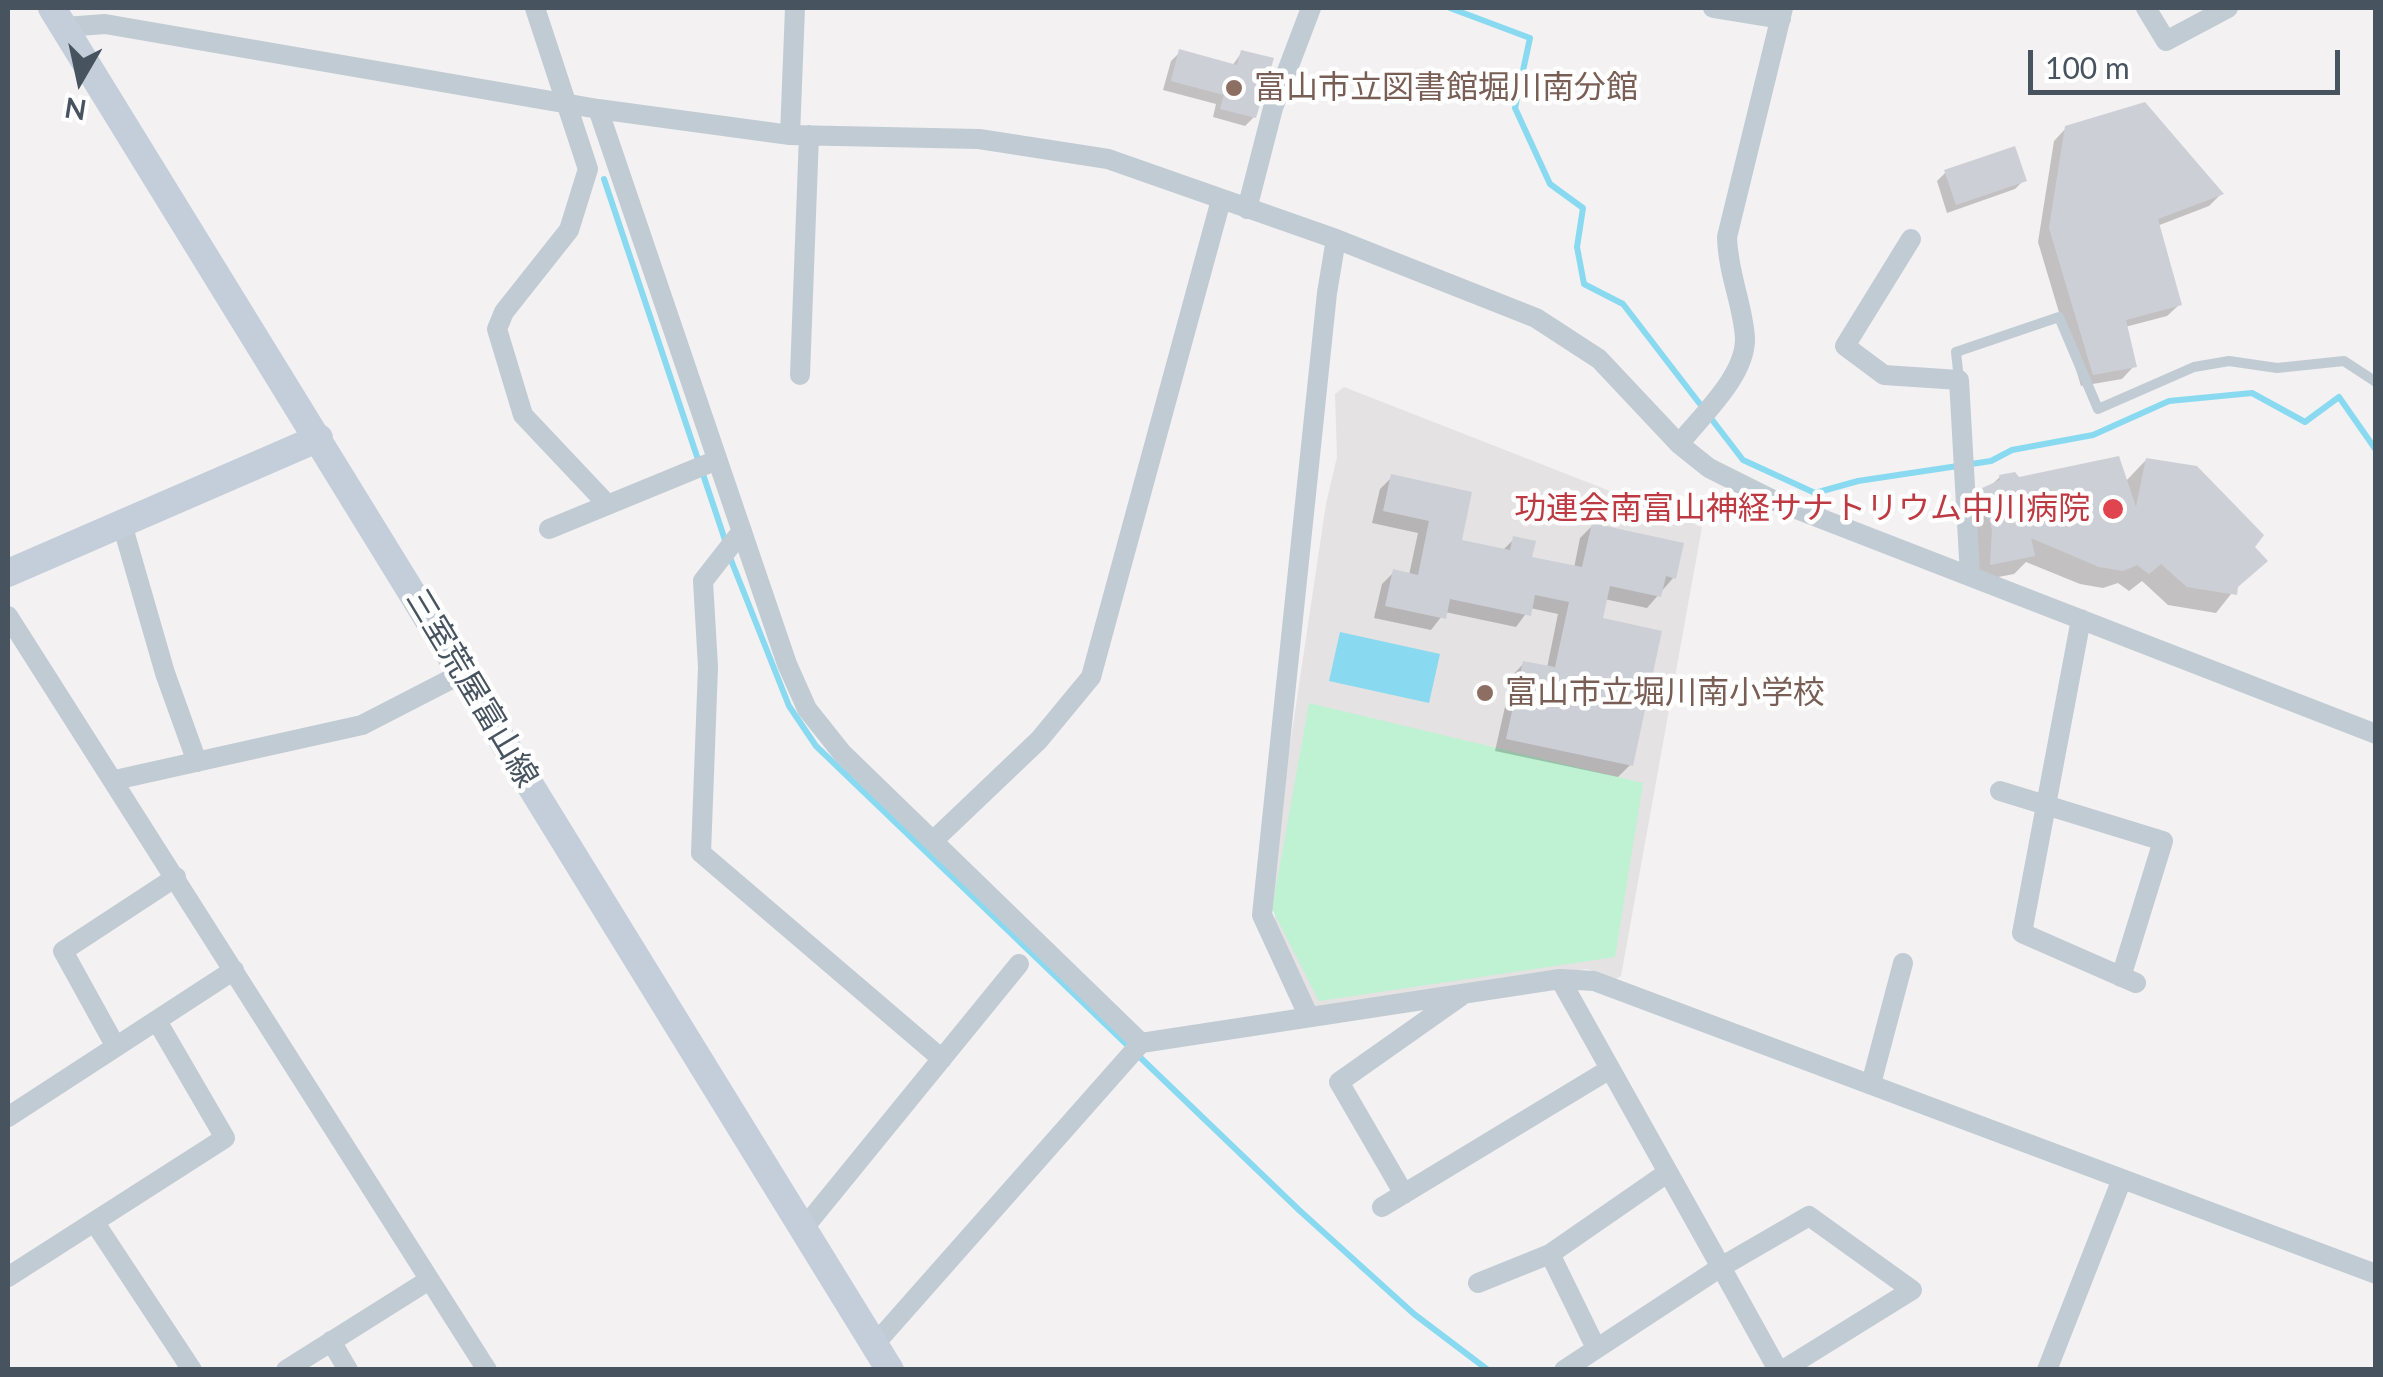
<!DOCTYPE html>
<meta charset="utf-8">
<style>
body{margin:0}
#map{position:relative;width:2383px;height:1377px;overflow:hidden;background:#f3f1f1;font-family:Lato,sans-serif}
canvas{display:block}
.frame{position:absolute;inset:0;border:10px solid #475460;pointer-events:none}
.north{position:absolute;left:30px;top:30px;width:100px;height:100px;-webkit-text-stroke:8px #fff;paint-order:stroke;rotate:189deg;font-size:28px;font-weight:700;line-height:40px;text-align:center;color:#475460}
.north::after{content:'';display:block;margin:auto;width:35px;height:45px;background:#475460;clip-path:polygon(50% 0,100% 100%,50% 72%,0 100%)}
.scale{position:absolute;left:2028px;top:50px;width:312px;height:45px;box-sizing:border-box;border:5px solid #475460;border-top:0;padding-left:12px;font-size:30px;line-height:35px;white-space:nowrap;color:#475460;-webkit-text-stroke:8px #fff;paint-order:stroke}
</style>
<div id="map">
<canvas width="2383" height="1377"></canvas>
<div class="frame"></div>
<div class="north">N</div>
<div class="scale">100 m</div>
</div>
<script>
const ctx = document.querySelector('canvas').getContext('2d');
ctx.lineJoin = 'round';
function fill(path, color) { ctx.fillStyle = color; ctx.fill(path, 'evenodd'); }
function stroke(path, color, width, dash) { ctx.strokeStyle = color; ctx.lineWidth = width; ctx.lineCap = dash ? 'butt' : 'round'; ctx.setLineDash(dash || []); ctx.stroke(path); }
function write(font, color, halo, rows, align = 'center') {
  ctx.font = font + ' Lato,"Noto Sans JP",sans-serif'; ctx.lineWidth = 9; ctx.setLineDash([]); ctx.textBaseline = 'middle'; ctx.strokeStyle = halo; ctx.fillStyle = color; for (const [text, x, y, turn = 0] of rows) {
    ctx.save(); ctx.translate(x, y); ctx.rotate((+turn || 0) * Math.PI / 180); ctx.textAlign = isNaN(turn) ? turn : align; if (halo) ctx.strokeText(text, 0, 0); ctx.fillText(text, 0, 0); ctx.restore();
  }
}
fill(new Path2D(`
 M1344,387L1702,527L1621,976L1614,980L1587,969L1319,1010L1308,1006L1275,921L1273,859L1326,504L1337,457L1335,394Z`), '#e4e2e3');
fill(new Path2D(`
 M1309,703L1643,783L1615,957L1319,1001L1272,909Z`), '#bef2d3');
fill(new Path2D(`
 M1340,632L1440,654L1429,703L1329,681Z`), '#89daf1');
fill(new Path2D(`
 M1180,52L1232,66L1242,52L1254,117L1245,126L1213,117L1216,104L1163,90L1171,61Z
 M2066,128L2221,194L2209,206L2157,226L2180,304L2167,316L2125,327L2134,366L2122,379L2081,386L2038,242L2054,141Z
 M1946,172L2024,180L2015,189L1947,213L1937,181Z
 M2146,460L2235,589L2216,613L2168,605L2142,581L2129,591L2118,583L2103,588L2080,584L2026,562L2014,574L1972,582L1965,509L2000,477L2125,482Z
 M1392,477L1459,542L1502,551L1514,539L1529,558L1574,568L1580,538L1593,525L1674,577L1647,608L1604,599L1600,620L1630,765L1618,777L1495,751L1512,676L1524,663L1547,668L1558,614L1530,608L1516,627L1445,612L1431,630L1374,618L1382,584L1394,572L1409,575L1418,533L1372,523L1380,489Z`), '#0003');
stroke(new Path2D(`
 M1450,8L1530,38L1515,108L1550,184L1583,208L1577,247L1584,284L1623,304L1743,460L1815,493L1858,481L1991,461L2012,450L2093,435L2169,401L2252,393L2305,422L2339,397L2376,450
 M604,179L726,543
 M729,555L789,706L816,746L1299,1210L1414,1314L1488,1370`), '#89daf1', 6);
fill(new Path2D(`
 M1179,49L1237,65L1241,50L1274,58L1256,118L1220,109L1224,95L1171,81Z
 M2145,102L2224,194L2158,219L2182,305L2126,320L2137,367L2093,375L2049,228L2065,126Z
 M2015,146L2027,181L1956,205L1944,170Z
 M2119,456L2136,507L2146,458L2197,466L2264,535L2255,547L2268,561L2238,587L2237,595L2187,587L2161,564L2149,574L2137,565L2123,571L2099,567L2031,538L2035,556L1990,565L1992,530L1982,488L2000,480L1999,475L2015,472L2019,477Z
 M1391,474L1472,492L1462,540L1510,550L1513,536L1536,541L1532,557L1582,567L1592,523L1684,543L1676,579L1666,576L1661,597L1610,586L1603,618L1662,631L1633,766L1506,739L1523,661L1555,667L1569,602L1535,595L1531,616L1450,599L1446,619L1385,606L1393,569L1418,575L1429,521L1383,511Z`), '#ccd0d6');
stroke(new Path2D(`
 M1959,380L1956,352L2059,317L2098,409L2194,367L2229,361L2277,368L2344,361L2376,382`), '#c1cbd3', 10);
stroke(new Path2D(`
 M535,8L588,169L569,230L504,312L497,329L523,415L608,505
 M1713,8L1781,19
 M2146,8L2166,41L2228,8
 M65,27L105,24L598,109L790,135L979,139L1108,159L1336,239L1536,318L1599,359L1679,444L1709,468L1773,500L2376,734
 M598,109L787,664L807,709L842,753L1141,1043
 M790,135L795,8
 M1247,209L1273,108L1311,8
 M1911,239L1845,346L1884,375L1959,380L1970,576
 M800,375L809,135
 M1679,444C1701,416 1746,376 1745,338C1743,305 1728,274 1727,237L1783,8
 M122,524L165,673L197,762
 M549,529L717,460
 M742,531L703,581L708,667L701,853L942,1059
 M8,616L487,1370
 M2081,619L2022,933L2136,983
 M115,780L362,725L463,673
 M2000,791L2163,841L2121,977
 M934,840L1039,740L1091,677L1221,200
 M1560,979L1721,1267L1564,1370
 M1309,1017L1262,915L1327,293L1336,239
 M116,1047L63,951L176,877
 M1871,1084L1903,963
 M8,1117L234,970
 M1404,1194L1339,1082L1461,996
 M1382,1207L1610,1069
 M95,1223L192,1370
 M803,1229L1019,964
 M1550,1254L1596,1348
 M8,1277L225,1138L157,1021
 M1478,1283L1550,1254L1667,1173
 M331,1341L348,1370
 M874,1345L1141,1043L1560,979L1594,981L2376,1274
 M286,1370L429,1280
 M1778,1370L1721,1267L1809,1216L1912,1290L1783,1370
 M2047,1370L2122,1179`), '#c1cbd3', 20);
stroke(new Path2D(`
 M52,8L890,1370
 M8,573L319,438`), '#c3ceda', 28);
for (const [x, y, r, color] of [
 [1234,88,10,"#8d6e63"],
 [2113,509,12,"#e0444e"],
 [1485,693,10,"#8d6e63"]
]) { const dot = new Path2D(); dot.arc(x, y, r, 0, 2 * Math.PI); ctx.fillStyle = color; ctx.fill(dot); stroke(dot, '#fff', 4); }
write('32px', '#785e54', '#fff', [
 ["富山市立図書館堀川南分館",1254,88],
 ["富山市立堀川南小学校",1505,693]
], 'left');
write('32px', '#be3a42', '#fff', [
 ["功連会南富山神経サナトリウム中川病院",2090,509]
], 'right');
write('32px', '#475460', '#fff', [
 ["三室荒屋富山線",472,688,59]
]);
</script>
